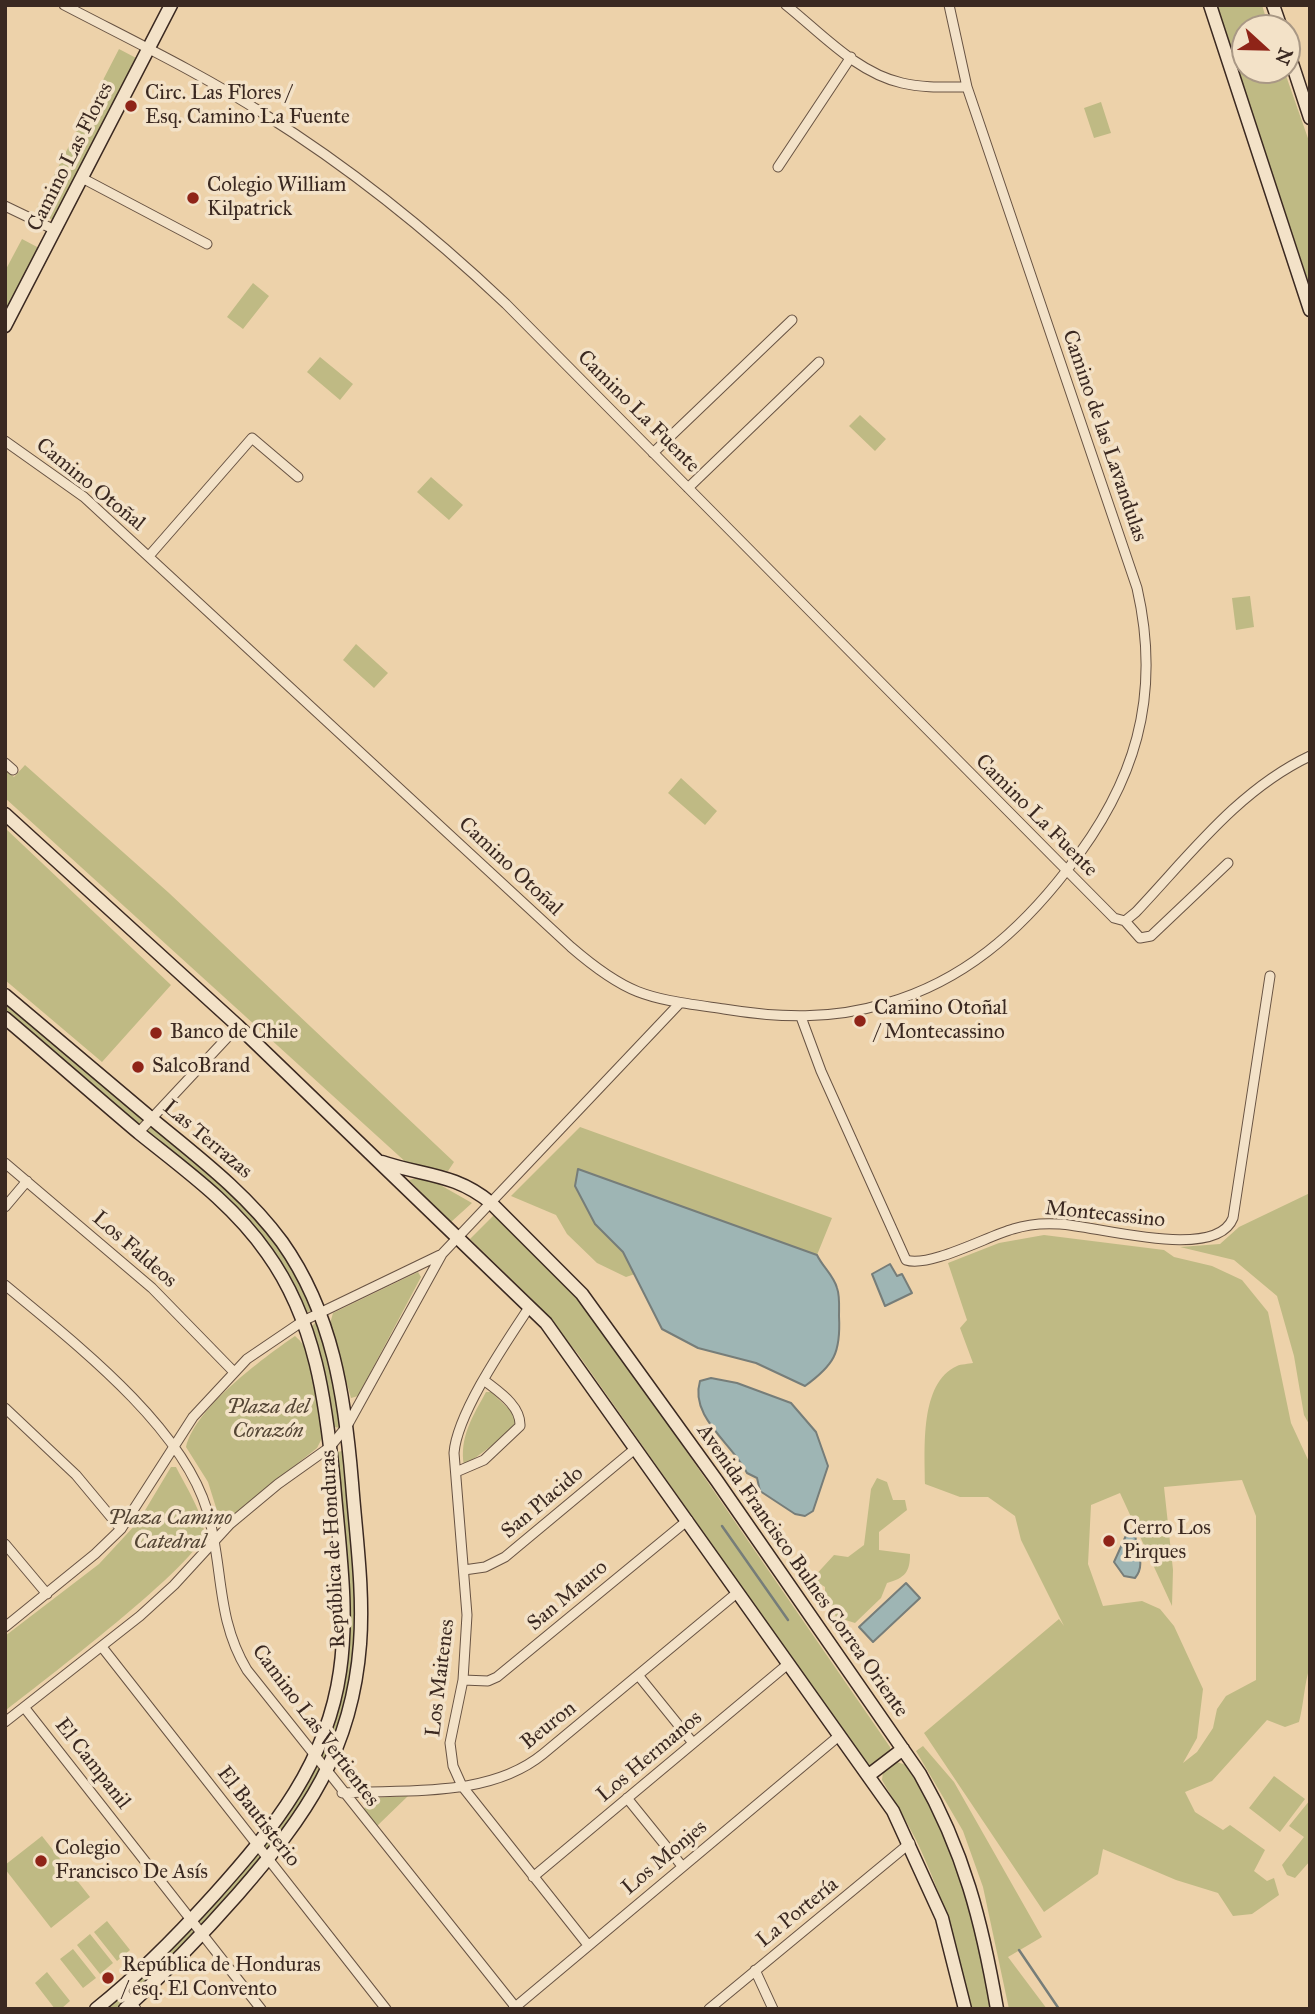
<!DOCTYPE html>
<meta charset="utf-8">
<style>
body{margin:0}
#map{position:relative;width:1315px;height:2014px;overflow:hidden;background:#edd2aa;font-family:"IM FELL Great Primer",serif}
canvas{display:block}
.frame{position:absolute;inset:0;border:7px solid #3b2921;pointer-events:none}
.north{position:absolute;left:1231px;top:14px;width:70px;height:70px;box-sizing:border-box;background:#f3e2c8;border:2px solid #a99885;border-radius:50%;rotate:112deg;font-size:19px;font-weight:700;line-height:28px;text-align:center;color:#3b2921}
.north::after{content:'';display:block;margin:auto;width:24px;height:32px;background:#8f2418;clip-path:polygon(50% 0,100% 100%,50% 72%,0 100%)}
</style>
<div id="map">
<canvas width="1315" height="2014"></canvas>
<div class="frame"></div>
<div class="north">N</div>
</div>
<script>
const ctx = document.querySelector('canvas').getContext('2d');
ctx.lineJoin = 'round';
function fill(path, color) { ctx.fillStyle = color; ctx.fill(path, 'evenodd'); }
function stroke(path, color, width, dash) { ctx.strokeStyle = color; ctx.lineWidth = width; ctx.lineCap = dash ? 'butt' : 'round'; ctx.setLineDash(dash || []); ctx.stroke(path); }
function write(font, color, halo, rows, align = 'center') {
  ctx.font = font + ' "IM FELL Great Primer",serif'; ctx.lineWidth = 7; ctx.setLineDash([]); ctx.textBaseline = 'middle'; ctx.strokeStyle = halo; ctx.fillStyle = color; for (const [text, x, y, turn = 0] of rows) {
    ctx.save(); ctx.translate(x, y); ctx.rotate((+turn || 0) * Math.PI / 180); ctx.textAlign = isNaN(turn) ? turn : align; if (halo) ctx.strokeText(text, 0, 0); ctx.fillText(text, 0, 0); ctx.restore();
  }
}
fill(new Path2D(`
 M1217,5H1262L1269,28H1245V70H1284L1310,144V287Z
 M119,49L138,59L55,221L35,212Z
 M1101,102L1111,133L1094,138L1084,108Z
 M22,239L39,248L5,312V271Z
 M253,283L269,296L243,329L227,317Z
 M320,357L353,384L340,400L307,372Z
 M860,415L886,439L875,451L849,426Z
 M431,477L463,505L449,520L417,492Z
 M1250,596L1254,627L1236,630L1232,598Z
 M356,644L388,673L374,688L343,660Z
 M25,765L169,893L454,1162L448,1171L409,1165L5,798V770L14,777Z
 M681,778L717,811L705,825L668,793Z
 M5,828L171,985L102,1062L5,980Z
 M5,1001C48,1038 91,1074 135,1111C189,1157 297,1240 312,1311L306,1312L282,1267L137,1124L5,1010Z
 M580,1127L832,1218L817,1255L578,1169L575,1187L595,1224L623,1252L635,1274L626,1277L597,1263L567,1234L556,1215L511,1196Z
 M417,1178L435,1182L472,1203L451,1222L409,1180Z
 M1310,1193V1426L1304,1415L1294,1356L1277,1296L1234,1260L1180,1247L1220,1244L1239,1227Z
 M495,1214L583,1301L890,1747V1754L874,1765H867L578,1354L535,1302L470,1239Z
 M1044,1235L1164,1250L1174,1257L1212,1266L1242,1280L1268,1312L1291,1423L1310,1464V1666C1304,1685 1304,1703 1299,1722L1285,1727L1267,1720L1212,1781L1185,1792L1195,1812L1223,1830L1230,1825L1265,1850L1254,1871L1267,1881L1274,1878L1279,1895L1252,1914L1233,1916L1218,1893L1176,1880L1103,1849L1098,1874L1044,1912L924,1733L1059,1619L1064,1626L1021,1540L1015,1516L988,1497H960L925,1484C925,1450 919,1383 957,1366C961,1364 969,1364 973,1363L960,1328L967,1320L948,1263L999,1243ZM1242,1480L1256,1516V1680L1226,1696L1217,1709L1213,1728L1197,1752L1183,1763L1197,1738L1203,1689L1174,1626L1160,1609L1142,1601L1103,1606L1088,1564L1091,1505L1120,1493L1172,1606L1173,1570L1164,1487Z
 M418,1272L421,1277L358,1396L351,1398L330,1324L333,1313Z
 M315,1323L318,1324L328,1353L340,1428L334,1427L323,1363L311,1327Z
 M295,1336C321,1357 318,1407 322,1438L317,1448L226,1520L219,1517L208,1482L186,1447C196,1407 262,1359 295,1336Z
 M486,1392H491L514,1414L517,1421L513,1430L464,1466C459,1437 473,1416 486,1392Z
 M343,1451C347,1510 358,1572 356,1631C351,1790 240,1888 135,1994L116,2009H104C144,1978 177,1942 211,1905C272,1837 323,1785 343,1691C358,1620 341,1526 336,1452Z
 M171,1467H176C184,1483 204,1515 204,1532C205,1559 35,1687 5,1711V1636L99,1564L138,1522Z
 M877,1478L887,1482L893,1500H905L907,1510L879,1532V1550L910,1554C910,1572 905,1578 887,1583L881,1598L855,1623L836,1617L825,1595V1587L812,1579L834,1555L848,1557L864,1545L871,1489Z
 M923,1746L954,1782L1042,1937L1008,1957L1047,2009H1009L983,1887L963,1831L916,1751Z
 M897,1762L906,1765C926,1797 945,1831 958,1866C975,1911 982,1961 990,2009H971C960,1956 945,1904 923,1855C912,1829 896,1805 882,1780L883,1772Z
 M1274,1776L1305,1799L1280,1832L1249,1808Z
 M408,1796L377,1826L364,1809L370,1798Z
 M1310,1800V1861L1295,1878L1287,1875L1282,1865L1304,1837L1289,1826Z
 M42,1836L90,1897L51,1928L5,1869V1865Z
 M107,1921L130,1950L117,1961L94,1932Z
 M90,1934L113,1963L100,1974L77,1945Z
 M73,1949L96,1978L83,1988L60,1959Z
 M47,1972L70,2001L61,2009H55L35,1983Z`), '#bfba84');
const water = new Path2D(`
 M578,1169L817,1255C822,1266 834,1276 837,1288C840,1296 839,1307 839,1316C841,1353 834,1365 805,1386L756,1363L698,1348L662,1329L623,1252L595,1224L575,1186Z
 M890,1264L897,1276L902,1274L912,1293L885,1306L872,1274Z
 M711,1378L737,1383L791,1403L816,1432L828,1466L813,1511L805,1516L795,1514L760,1491L757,1478L747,1473C733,1444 689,1417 700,1381Z
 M1128,1531L1135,1532C1135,1548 1147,1564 1135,1578L1124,1576L1114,1562Z
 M906,1583L920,1598L873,1642L859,1627Z`);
fill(water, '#9eb5b4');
stroke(water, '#767d79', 2);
stroke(new Path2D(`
 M722,1526L788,1620
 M1019,1950L1059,2009`), '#767d79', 2.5);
const street = new Path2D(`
 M64,5C131,40 200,73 264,114C352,169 431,233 506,304L1114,918L1125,921L1136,912C1189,856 1238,790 1310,756
 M786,5C821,33 857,73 902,83C923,88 945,87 967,87
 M778,167L851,57
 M82,178L207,244
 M5,206L55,230
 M5,441L84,497L571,947C630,998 649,998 724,1009C779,1018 832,1020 887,1003C963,981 1019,932 1067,870C1135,784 1162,697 1137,588L967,87L949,5
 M653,453L792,320
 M688,488L819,362
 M149,556L252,438L298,477
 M5,763L13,770
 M1125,921L1140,938L1151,936L1228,863
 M801,1017L821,1071L906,1260C929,1268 988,1236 1013,1229C1028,1224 1045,1223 1060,1224C1097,1226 1216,1262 1233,1218L1270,976
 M139,1132L238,1026
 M5,1163L152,1288L233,1371
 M5,1207L27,1181
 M5,1285C72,1341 181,1424 207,1510C224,1566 215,1617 247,1670L517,2009
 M530,1306C507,1341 457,1413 454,1453L467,1615L463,1680L450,1743L453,1766L462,1786L588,1945
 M5,1408L76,1475L121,1529
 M456,1472L484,1460L520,1426C521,1406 499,1392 485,1381
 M5,1544L47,1594
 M464,1570L485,1567L505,1557L636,1448
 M5,1627L95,1554L121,1529L193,1417L247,1359L303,1321L440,1255
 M102,1647L386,2009
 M638,1675L693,1743
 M463,1680L488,1681L497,1677L688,1520
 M24,1707L261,2009
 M5,1722L140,1616L174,1585L230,1524L278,1484L330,1447L347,1426L442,1254L679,1004
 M342,1793C408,1789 489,1798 543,1754L738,1592
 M627,1798L682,1866
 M533,1877L788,1664
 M755,1970L773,2009
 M121,1989L136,2009
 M513,2009L840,1735
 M709,2009L910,1843`);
const secondary = new Path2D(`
 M1210,5L1310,310
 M1273,5L1281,28
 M1287,48L1310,118
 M5,326L171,5
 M5,814L238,1026L546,1323L893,1811L942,1918L965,2009
 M5,995C54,1036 103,1078 152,1119C198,1157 246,1193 282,1242C333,1314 345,1397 352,1483C356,1536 364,1591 360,1644C352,1751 306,1816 238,1894C202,1935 165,1973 125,2009
 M5,1018C50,1056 94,1095 139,1133C185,1170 233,1204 267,1253C316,1321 326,1403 334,1483C339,1546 349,1609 340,1671C327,1763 274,1828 214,1895C177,1936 140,1974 96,2009
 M382,1162C423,1176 455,1173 491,1203L582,1294L717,1481L920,1774C964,1851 982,1922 997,2009
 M869,1775L903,1749`);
stroke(street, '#685343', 11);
stroke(secondary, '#3b2921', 15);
stroke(street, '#f3e2c8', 9);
stroke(secondary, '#f3e2c8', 12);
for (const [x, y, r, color] of [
 [131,106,7,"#8f2418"],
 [193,198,7,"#8f2418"],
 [860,1021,7,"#8f2418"],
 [156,1033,7,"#8f2418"],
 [138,1067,7,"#8f2418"],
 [1109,1541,7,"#8f2418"],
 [41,1861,7,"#8f2418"],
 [108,1978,7,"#8f2418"]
]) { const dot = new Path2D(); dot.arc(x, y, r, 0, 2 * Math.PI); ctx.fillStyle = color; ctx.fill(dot); stroke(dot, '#f3e2c8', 2.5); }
write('21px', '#3b2921', '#f3e2c8', [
 ["Circ. Las Flores /",145,94],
 ["Esq. Camino La Fuente",145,118],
 ["Colegio William",207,186],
 ["Kilpatrick",207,210],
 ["Camino Otoñal",874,1009],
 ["/ Montecassino",874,1033],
 ["Banco de Chile",170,1033],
 ["SalcoBrand",152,1067],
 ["Cerro Los",1123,1529],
 ["Pirques",1123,1553],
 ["Colegio",55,1849],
 ["Francisco De Asís",55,1873],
 ["República de Honduras",122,1966],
 ["/ esq. El Convento",122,1990]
], 'left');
write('21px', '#3b2921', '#f3e2c8', [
 ["Camino Las Flores",71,157,-63],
 ["Camino La Fuente",638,412,45],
 ["Camino de las Lavandulas",1104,436,71],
 ["Camino Otoñal",90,485,39],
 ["Camino La Fuente",1036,816,45],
 ["Camino Otoñal",510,867,43],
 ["Las Terrazas",207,1140,40],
 ["Montecassino",1105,1215,6],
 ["Los Faldeos",134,1250,41],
 ["San Placido",543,1503,-40],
 ["República de Honduras",334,1549,-93],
 ["Avenida Francisco Bulnes Correa Oriente",802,1571,55],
 ["San Mauro",568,1596,-40],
 ["Los Maitenes",441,1678,-83],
 ["Camino Las Vertientes",315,1726,53],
 ["Beuron",549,1726,-39],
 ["Los Hermanos",650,1757,-40],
 ["El Campanil",92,1764,52],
 ["El Bautisterio",258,1817,52],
 ["Los Monjes",665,1858,-40],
 ["La Portería",798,1913,-39]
]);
write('italic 21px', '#554635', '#f3e2c8', [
 ["Plaza del",268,1408],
 ["Corazón",268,1432],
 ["Plaza Camino",170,1519],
 ["Catedral",170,1543]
]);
</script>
